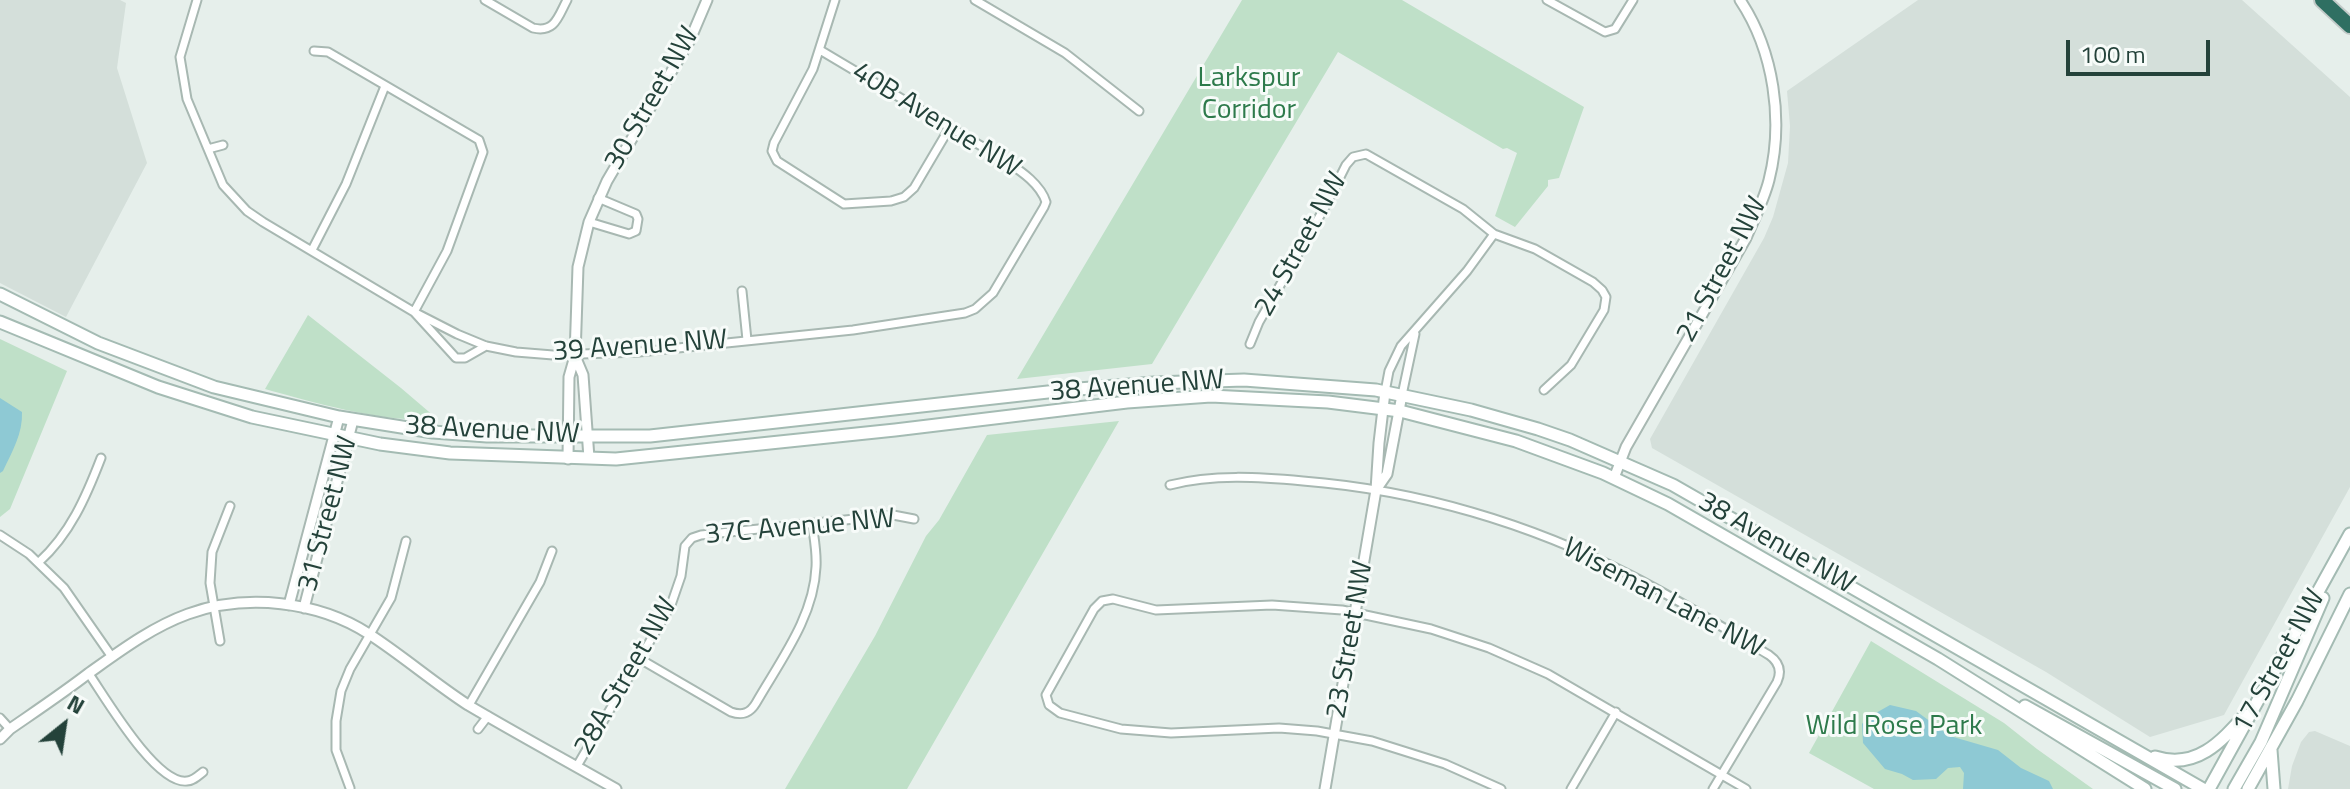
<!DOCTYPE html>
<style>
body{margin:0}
#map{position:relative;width:2350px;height:789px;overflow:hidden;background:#e6efeb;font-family:"Titillium Web",sans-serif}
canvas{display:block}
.north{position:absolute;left:24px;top:685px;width:80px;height:80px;-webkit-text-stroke:6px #f7fbf9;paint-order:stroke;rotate:30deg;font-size:22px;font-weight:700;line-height:32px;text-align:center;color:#24423a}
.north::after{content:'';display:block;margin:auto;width:28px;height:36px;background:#24423a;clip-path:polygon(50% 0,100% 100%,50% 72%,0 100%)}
.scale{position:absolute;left:2066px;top:40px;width:144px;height:36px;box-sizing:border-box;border:4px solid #24423a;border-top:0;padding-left:10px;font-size:24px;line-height:28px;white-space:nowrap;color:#24423a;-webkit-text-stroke:6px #f7fbf9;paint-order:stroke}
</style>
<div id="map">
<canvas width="2350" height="789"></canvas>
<div class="north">N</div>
<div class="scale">100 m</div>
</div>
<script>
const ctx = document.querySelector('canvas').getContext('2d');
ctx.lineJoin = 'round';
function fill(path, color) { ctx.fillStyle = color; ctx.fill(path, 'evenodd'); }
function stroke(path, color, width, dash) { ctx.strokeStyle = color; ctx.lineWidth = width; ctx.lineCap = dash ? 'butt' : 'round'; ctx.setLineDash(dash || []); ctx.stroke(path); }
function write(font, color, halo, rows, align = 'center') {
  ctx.font = font + ' "Titillium Web",sans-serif'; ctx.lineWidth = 6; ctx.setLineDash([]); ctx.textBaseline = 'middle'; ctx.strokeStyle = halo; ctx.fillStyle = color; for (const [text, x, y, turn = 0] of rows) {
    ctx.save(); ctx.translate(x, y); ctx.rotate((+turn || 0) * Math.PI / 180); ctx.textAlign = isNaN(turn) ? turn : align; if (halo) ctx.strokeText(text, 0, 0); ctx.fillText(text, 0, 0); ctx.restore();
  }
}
fill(new Path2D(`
 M0,0H120L126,3L117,68L147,163L66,317L0,283Z
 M1918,0H2242L2350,97V487L2224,715L2150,737L2046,672L1652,448L1650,439L1764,238L1773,217L1788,163L1790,126L1787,91Z
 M2315,731L2350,746V789H2288L2292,766L2301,742L2309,732Z`), '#d4dfda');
fill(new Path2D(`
 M1242,0H1402L1584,107L1559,178L1548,180V186L1515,227L1495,216L1517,153L1507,148L1503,149L1338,52L1152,364L1017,379Z
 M308,315L401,388L435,417C395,427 306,400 265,389Z
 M0,339L67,371L10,509L0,517Z
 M1119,421L907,789H785L875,636L926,536L939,520L987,435Z
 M1871,641L2004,723L2037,749L2093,789H1874L1809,753Z`), '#bfe0c8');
fill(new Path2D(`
 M0,398L22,412C23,433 12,452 3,471L0,473Z
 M1890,705L1916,711L1950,736L1998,750L2021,768L2049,781L2053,789H1963L1964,773L1960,767L1948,768L1936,779L1913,780L1902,774L1885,769L1863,743L1862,724L1867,718Z`), '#8ec9d4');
const minor = new Path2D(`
 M197,0L180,57L187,99L223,185L247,211L263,222L414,312L457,334L486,346L516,352L553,355L639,352L853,330L965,313L975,309L993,293L1044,207L1046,202C1040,183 1019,170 1003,159L820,50
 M485,0L533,28C555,33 558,17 567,0
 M835,0L813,69L774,143L772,151L777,161L844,204L891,201L904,197L914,188L950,127
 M975,0L1065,53L1139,111
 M1547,0L1605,32L1615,29L1633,0
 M314,51L328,52L479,140L483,152L447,251L414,312L456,358H465L486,346
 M208,149L223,145
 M589,222L629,234L636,231L638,219L636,214L598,198
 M312,250L346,184L385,86
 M742,291L747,340
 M1250,344L1259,322L1326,205L1346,165L1353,157L1366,154L1463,209L1494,234L1535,249L1593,282L1602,290L1606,297L1604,310L1571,365L1544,390
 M1385,392L1389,371L1401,346L1467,271L1494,234
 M1402,395L1415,334
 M1170,485C1213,474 1259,477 1303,481C1417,490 1530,523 1632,576C1679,600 1724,628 1769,655C1779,662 1782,671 1777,682L1713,789
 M0,535L29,554L64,588L112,657
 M39,562C70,534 86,497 101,458
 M220,641L210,583L212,552L230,506
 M640,659L731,712C743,716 750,713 756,703C780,661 814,617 816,567C817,552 814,538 812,523
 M89,674C105,697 156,785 187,781C193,781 198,776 203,772
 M469,705L540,582L552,551
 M0,718L10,729
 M478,729L488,716
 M577,766L671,605L681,576L685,546L692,538L701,535L893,515L914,519
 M350,788L336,750V721L341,691L350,669L391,598L406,541
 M1501,789L1445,764L1372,741L1317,731L1279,728L1171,733L1121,729L1060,713L1049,705L1046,695L1094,609L1102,601L1113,599L1156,610L1272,605L1342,610L1431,629L1489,648L1548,674L1746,789
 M1571,789L1616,712`);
const tertiary = new Path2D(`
 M575,356L583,375L589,458
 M568,459L569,377L575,356L578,267L589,222L607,181L690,40L707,0
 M1614,478L1626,447L1746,238C1754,219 1764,200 1769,180C1784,121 1774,51 1740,0
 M1378,487L1387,474L1402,395
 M289,605L339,417
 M304,608L353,420
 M0,739L10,729C36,711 63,693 89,673C120,651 152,627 188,614C246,593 318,601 369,634C403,656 434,683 468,705C517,734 567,761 616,789
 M1325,789L1376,490L1379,443L1385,392`);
const secondary = new Path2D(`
 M0,294L98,343L214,387L339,417L433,432L487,436H650L1066,390L1154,383L1244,380L1376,390L1471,410L1538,429L1570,440L1673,485L2203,789
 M0,322L158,387L252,417L380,444L450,453L616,459L895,430L1127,402L1211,396L1328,402L1400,411L1516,441L1603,473L1668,504L1938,659L2145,789
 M2025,706L2175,789
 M2271,750L2274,789
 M2155,757C2196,770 2221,742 2245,715
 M2209,789L2350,534
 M2234,789L2261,742L2323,598
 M2248,789L2297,701L2350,594`);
const motorway = new Path2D(`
 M2322,0L2350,26`);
stroke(minor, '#a8b8b2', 11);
stroke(tertiary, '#a8b8b2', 13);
stroke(secondary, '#a4bbb3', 15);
stroke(motorway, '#c2cac8', 18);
stroke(minor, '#fff', 7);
stroke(tertiary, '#fff', 9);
stroke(secondary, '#fff', 11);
stroke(motorway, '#2f6f62', 14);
write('28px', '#2d7a4b', '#f7fbf9', [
 ["Larkspur",1249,79],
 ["Corridor",1249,111],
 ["Wild Rose Park",1894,727]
]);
write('28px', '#24423a', '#f7fbf9', [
 ["30 Street NW",653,99,-60],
 ["40B Avenue NW",936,121,32],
 ["24 Street NW",1302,245,-61],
 ["21 Street NW",1723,270,-62],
 ["39 Avenue NW",640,347,-4],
 ["38 Avenue NW",1137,387,-4],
 ["38 Avenue NW",492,431,3],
 ["31 Street NW",329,514,-75],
 ["37C Avenue NW",800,528,-5],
 ["38 Avenue NW",1776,544,30],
 ["Wiseman Lane NW",1663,599,28],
 ["23 Street NW",1351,640,-80],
 ["17 Street NW",2280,662,-61],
 ["28A Street NW",627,677,-60]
]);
</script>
